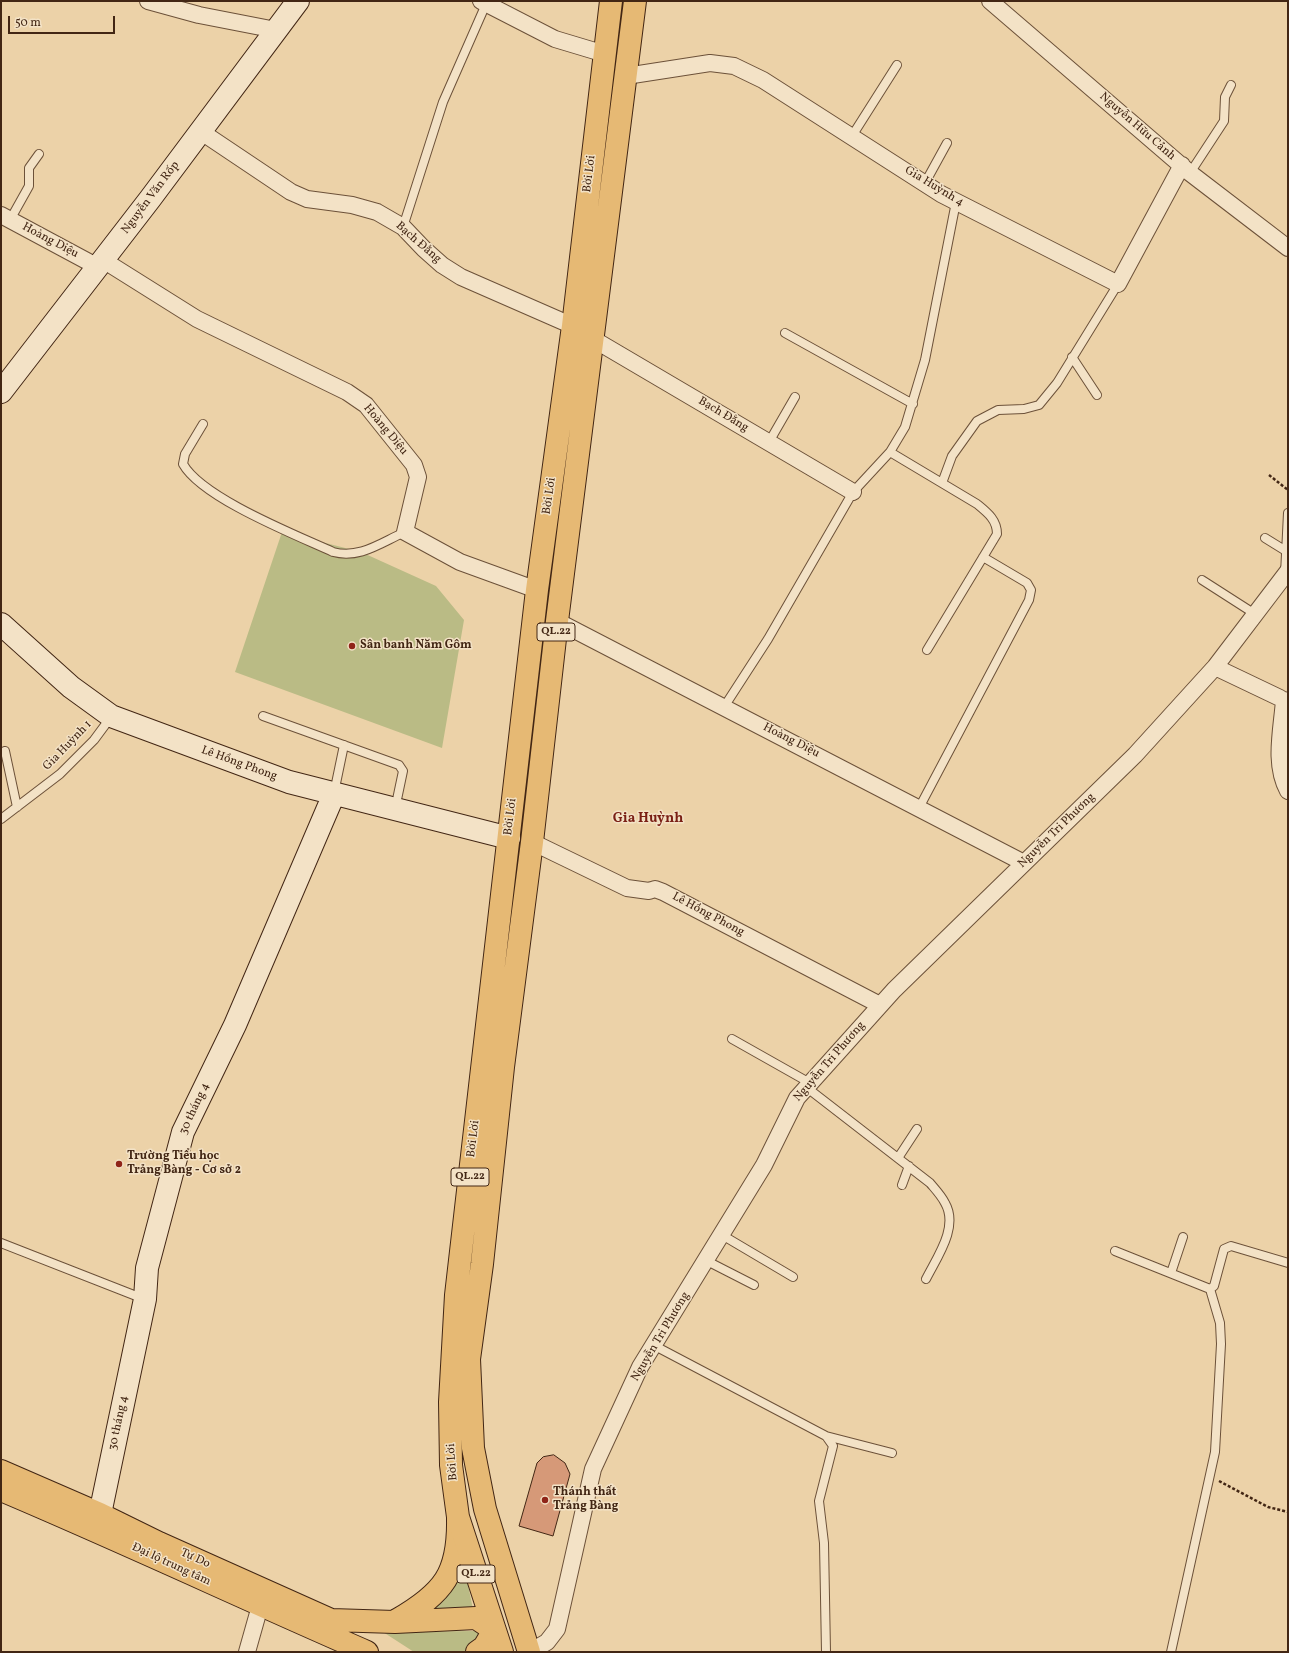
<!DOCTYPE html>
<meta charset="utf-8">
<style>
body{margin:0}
#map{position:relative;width:1289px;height:1653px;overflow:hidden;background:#ecd2a8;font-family:Vollkorn,serif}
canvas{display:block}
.frame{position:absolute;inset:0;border:2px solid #422614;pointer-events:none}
.scale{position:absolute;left:8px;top:16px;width:107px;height:18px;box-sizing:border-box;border:2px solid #422614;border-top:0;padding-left:5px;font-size:12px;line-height:14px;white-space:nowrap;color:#422614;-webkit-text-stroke:3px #f3e2c6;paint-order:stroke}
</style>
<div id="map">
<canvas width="1289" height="1653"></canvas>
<div class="frame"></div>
<div class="scale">50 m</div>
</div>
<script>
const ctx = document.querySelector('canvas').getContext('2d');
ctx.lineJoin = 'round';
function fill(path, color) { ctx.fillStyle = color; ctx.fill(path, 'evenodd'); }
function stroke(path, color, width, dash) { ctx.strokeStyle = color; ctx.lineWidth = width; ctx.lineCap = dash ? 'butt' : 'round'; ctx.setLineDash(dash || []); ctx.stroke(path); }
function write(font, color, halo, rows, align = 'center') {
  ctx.font = font + ' Vollkorn,serif'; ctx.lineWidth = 3; ctx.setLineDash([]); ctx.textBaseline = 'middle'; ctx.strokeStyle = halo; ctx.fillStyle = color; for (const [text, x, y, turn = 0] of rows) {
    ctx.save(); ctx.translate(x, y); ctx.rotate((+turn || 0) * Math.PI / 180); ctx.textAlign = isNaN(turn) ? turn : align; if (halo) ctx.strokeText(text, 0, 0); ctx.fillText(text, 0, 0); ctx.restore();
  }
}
fill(new Path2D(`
 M282,532L361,552L436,586L464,620L442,748L235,672Z
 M464,1566L473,1609L427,1613Z
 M474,1631L481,1634L477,1644L466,1652H414L383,1632Z`), '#babb85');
const building = new Path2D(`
 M554,1455L565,1463L570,1474L553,1536L519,1526L537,1463L543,1457Z`);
fill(building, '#d69978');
stroke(building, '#422614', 1);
const lane = new Path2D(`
 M852,136L897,65
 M1190,173L1224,121L1225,97L1231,85
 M925,183L947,143
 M10,220L29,186V168L39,154
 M403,227L443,102L486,4
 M785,333L913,404
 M1072,357L1097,395
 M203,424L185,454L183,464C202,498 296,535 333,552C360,559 380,543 405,532
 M769,442L795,397
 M890,452L977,504C988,513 997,520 997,534L927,650
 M942,483L952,456L977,421L998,410L1024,409L1039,405L1057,383L1118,284
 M1265,538L1286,551
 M1285,574L1288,513
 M1202,580L1255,614
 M724,707L768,639L853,492L890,452L905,427L925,360L956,202
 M263,716L399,765L403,771L395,809
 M5,751L17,807
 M334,793L344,745
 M919,808L1029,600L1031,590L1027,583L983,557
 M1,819L60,774L94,740L111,717
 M732,1039L810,1083
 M806,1087L930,1183C935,1189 941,1195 945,1203C959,1227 937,1257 926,1279
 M898,1158L917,1129
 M902,1185L909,1166
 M722,1235L793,1277
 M1,1243L144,1299
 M1115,1251L1210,1289
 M707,1261L754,1285
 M1171,1273L1183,1237
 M1210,1289L1214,1286L1224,1249L1231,1246L1288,1263
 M655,1346L826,1436L833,1446L819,1501L824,1543L826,1652
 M826,1436L892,1453
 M1171,1652L1215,1452L1221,1344L1220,1323L1210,1289`);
const street = new Path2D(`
 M148,1L199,15L276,30
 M481,1L555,39L605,54
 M990,1L1190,173L1288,248
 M626,76L710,63L734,66L763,80L941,194L1118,284L1182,165
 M200,131L291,192L307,199L352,205L377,212L403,227L424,249L442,265L461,277L573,326
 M1,215L98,267
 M103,260L197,319L347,392L366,405L414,465L418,477L405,532L460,562L537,590
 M593,339L853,492
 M557,621L1024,863
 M1215,667L1280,698
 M1284,700C1282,729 1273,764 1288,791
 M532,842L627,888L649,891L655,889L663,892L880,1005
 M247,1652L260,1606
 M530,1652L547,1642L557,1629L593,1469L640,1367L764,1165L797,1098L894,990L1135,755L1215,667L1288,571`);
const secondary = new Path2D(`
 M1,392L150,199L298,1
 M1,624L71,687L111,716L289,782L509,838
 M100,1514L145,1299L147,1268L183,1132L235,1025L334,794`);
const primary = new Path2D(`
 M1,1471L100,1514L159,1543L331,1620L395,1622L476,1618L494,1630L484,1647L477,1652
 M1,1490C124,1542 245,1599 367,1652
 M397,1620C444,1593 459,1573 458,1519`);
const highway = new Path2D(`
 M502,1652L458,1517L451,1465L450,1402L456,1295L537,590L573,326L611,1
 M529,1652L485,1509L473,1448L469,1359L482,1264L503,1067L532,842L557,621L635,1`);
stroke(lane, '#6c5139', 10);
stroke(street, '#6c5139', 18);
stroke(secondary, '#422614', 24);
stroke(primary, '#422614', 24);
stroke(highway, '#422614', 24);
stroke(new Path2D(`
 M1269,475L1288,490
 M1219,1481L1268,1507L1288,1512`), '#422614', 2.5, [3, 2]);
stroke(lane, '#f3e2c6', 8);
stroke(street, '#f3e2c6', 16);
stroke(secondary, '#f3e2c6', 22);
stroke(primary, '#e6b974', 22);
stroke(highway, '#e6b974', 22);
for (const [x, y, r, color] of [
 [352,646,4,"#8f2418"],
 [119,1164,4,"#8f2418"],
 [545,1500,4,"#8f2418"]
]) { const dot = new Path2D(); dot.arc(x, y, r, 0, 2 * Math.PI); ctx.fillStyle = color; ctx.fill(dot); stroke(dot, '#f3e2c6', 1.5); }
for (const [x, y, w] of [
 [556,632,38],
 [470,1177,38],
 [476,1574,38]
]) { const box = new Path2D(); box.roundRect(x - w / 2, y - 9, w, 18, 3); ctx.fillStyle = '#f3e2c6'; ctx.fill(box); stroke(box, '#422614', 1); }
write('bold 11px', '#422614', null, [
 ["QL.22",556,632],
 ["QL.22",470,1177],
 ["QL.22",476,1574]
]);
write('12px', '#422614', '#f3e2c6', [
 ["Nguyễn Hữu Cảnh",1137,127,41],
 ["Bời Lời",590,174,-83],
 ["Gia Huỳnh 4",934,187,31],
 ["Nguyễn Văn Rốp",151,198,-53],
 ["Hoàng Diệu",50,241,28],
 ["Bạch Đằng",418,243,41],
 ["Bạch Đằng",723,415,31],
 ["Hoàng Diệu",385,430,50],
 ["Bời Lời",550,496,-82],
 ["Hoàng Diệu",791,741,27],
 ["Gia Huỳnh 1",68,746,-46],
 ["Lê Hồng Phong",239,764,20],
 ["Bời Lời",511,817,-83],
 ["Nguyễn Tri Phương",1057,831,-44],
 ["Lê Hồng Phong",708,915,28],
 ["Nguyễn Tri Phương",830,1062,-49],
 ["30 tháng 4",195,1109,-65],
 ["Bời Lời",474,1139,-83],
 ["Nguyễn Tri Phương",661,1337,-59],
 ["30 tháng 4",119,1423,-78],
 ["Bời Lời",453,1462,-94],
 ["Tự Do",195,1559,24],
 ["Đại lộ trung tâm",171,1565,25]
]);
write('bold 12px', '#422614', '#f3e2c6', [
 ["Sân banh Năm Gôm",360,646],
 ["Trường Tiểu học",127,1157],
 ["Trảng Bàng - Cơ sở 2",127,1171],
 ["Thánh thất",553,1493],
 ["Trảng Bàng",553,1507]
], 'left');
write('bold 14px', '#7a1f14', '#f3e2c6', [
 ["Gia Huỳnh",648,819]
]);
</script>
